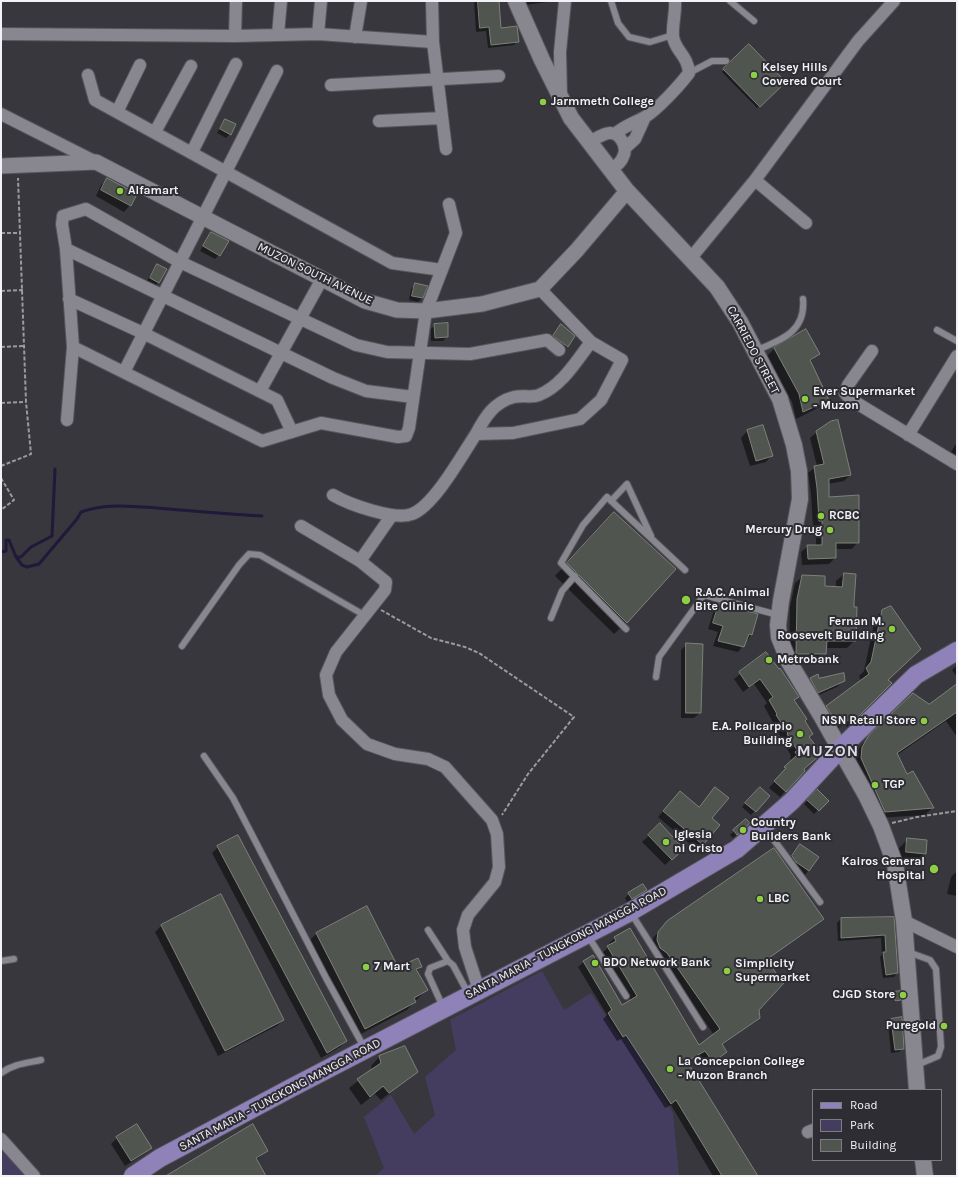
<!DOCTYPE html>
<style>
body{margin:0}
#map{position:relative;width:958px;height:1177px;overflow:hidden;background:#38373d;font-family:Karla,sans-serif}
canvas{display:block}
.frame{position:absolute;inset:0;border:2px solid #f3f2f6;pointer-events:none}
.legend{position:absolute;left:812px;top:1089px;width:130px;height:72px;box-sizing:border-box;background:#2e2d33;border:1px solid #7d7c81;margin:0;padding:5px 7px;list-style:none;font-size:12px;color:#f3f2f6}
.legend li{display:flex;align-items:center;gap:8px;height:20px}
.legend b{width:20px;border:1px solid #7d7c81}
</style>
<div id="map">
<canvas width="958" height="1177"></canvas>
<div class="frame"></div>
<ul class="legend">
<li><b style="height:5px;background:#8f82b9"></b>Road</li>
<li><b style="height:11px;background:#453d60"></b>Park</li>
<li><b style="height:11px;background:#51554f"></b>Building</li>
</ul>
</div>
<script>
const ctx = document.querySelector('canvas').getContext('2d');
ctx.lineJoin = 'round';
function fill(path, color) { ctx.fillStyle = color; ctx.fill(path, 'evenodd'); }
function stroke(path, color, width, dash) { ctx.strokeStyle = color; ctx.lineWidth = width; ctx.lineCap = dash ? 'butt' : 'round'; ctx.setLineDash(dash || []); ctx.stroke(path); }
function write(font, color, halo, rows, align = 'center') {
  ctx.font = font + ' Karla,sans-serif'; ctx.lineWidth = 4; ctx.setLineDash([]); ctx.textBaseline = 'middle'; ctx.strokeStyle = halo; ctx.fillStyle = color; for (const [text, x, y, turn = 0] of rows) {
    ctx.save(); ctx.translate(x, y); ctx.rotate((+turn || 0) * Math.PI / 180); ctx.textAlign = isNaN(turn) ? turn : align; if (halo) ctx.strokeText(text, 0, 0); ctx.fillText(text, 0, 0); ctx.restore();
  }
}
fill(new Path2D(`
 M542,971L564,1010L591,993L621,1039L626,1036L631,1042L673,1113L679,1176H375L384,1168L364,1117L391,1095L414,1134L435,1115L425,1077L456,1050L450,1020Z
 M1,1149L27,1176H1Z`), '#453d60');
fill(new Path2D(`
 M474,1H491L500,29L518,41L514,45L488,48L486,31L476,32Z
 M523,1H556L525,5Z
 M749,45L784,82L757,108L722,72Z
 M225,120L230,134L226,138L217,133Z
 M108,179L136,194L130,205L124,212L96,196L101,185Z
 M211,233L219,255L215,259L200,251Z
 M157,265L159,282L155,286L146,282Z
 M415,285L422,298L418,302L409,300L411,289Z
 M435,325L447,337L443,341H431V329Z
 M560,327L574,337L566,348L552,338Z
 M775,348L818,354L810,362L827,400L820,407L796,419L792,402L767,356Z
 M838,421L850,475L844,481L828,484V498L858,542L852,549H835V558L829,564L802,565L801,552L808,546H816V527H813L811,494L808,473L817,466L810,438L817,432Z
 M763,426L772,455L766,462L750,466L741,438L747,431Z
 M957,442V455L951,452Z
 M601,526L627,622L614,634L555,576Z
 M844,574L853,607L855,640L847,648H825V653L818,661H789L790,607L795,583L803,576L823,586L836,588V581Z
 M719,605L757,615L751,635L738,652L713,646L718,632L708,629L714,610Z
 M883,610L887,680L891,683L847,727L844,724L832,733L819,714L861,681L859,676L864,671L875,618Z
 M687,644L700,713L694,718H681V650Z
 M766,653L798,697L793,701L812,734L809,738L803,770L804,771L780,797L769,788L792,761L790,758L791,756L764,706L767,703L754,684L743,692L734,679Z
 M957,665V677L952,670Z
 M817,676L819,679L844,680L837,687L812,698L804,685L810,679Z
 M957,685V737L946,721L897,755L907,775L932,808L925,815L877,818L854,766L855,755L862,744L913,694L929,705Z
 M715,788L711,819L703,844L697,850L658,817L680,792L698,808Z
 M817,791L827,801L814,814L804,804Z
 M756,792L769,796L751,815L742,807Z
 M746,820L745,827L733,838L730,835Z
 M660,825L682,849L665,865L642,842Z
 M908,839L925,853L916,862L898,860L899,848Z
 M800,845L808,871L805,875L792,866L788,861Z
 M218,847L346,1041L340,1047L321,1058L212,853Z
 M957,871V896L947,894L951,877Z
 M646,890L627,902L625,898L629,894Z
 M366,908L398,969L421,967L416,971L426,990L407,1010L357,1036L308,942L316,934Z
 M823,918L766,960L758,1009L759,1018L721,1045L726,1052L708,1067L699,1055L687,1062L756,1176H713L671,1105L665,1108L621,1039L617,1041L603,1019L607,1015L578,967L584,962L621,1006L631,1000L603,952L611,945L609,943L615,938L629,929L698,1047L714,1035L652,946L653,938L662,927Z
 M893,918L897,973L894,977L883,978L880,957L882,954L881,938L838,941L837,923L841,919Z
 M161,926L283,1020L277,1026L218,1056L155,932Z
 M894,993L900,1000L898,1001L894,1002L893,995Z
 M892,1020L903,1048L899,1052L891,1053L888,1024Z
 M379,1057L416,1071L381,1100L375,1094L361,1105L349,1088L372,1070L371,1066Z
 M117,1138L150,1148L144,1154L125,1166L111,1144Z
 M267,1151L256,1160L265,1176H169Z`), '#0007');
stroke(new Path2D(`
 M1,552L6,551V540H9L16,557H21L31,547L52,536L55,469
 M16,557L22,565L27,567L39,564L77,519L81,512C105,503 132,506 157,508C192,511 227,514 262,516`), '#21183a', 3);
const building = new Path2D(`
 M478,1H499L501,28L517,26L519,42L491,45L489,27L480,28Z
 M749,44L786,82L760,107L723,69Z
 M225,119L236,124L231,135L220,129Z
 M107,178L137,194L131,206L101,190Z
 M211,232L229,241L220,256L203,246Z
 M157,264L167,269L159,283L150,278Z
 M415,283L428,286L423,298L412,296Z
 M448,323V337L435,338L434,324Z
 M561,324L575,336L568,347L553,336Z
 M806,329L820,354L810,360L829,400L803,412L799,394L774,348Z
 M838,420L851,475L829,479V497L859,495V543H836V558L808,559L807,545H822V521H819L817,488L814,466L824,464L816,431L831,421Z
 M763,425L773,456L756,461L747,430Z
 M614,512L676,569L627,623L567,563Z
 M844,573L856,574L854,602V607H857L856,641H827L826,654H796L797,599L802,575L825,576V586L842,587Z
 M719,604L758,614L752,635L749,634L744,647L718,641L723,626L713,623Z
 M891,606L921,649L888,680L892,683L855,720L852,718L839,726L826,706L869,674L866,668L871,662L882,610Z
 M686,643L703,644L701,713H686Z
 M766,652L779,669L780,668L799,697L794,700L807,719L805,721L813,734L809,737L820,751V755L804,769L805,771L786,792L774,781L786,768L784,767L797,755L795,752L797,750L787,734L788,733L776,715L777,714L769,700L773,697L760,679L749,687L739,672Z
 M844,673L845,681L818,693L810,678L818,674L819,678Z
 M957,684V712L897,753L907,774L913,771L934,808L885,812L861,758L862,747L869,735L913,693L929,704Z
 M715,787L729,798L712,818L720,825L703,845L663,811L680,791L699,807Z
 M760,787L770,796L756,812L745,803Z
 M817,789L829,801L819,811L807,800Z
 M746,819L750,823L737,835L733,830Z
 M660,823L684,849L672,860L648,835Z
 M238,835L347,1041L327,1053L217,846Z
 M907,838L927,840L926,854L906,852Z
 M800,844L819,857L809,871L796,862L792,856Z
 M774,848L824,919L766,960L784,983L759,1010L760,1018L722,1044L727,1052L713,1062L705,1051L687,1061L758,1176H722L676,1100L671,1104L626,1035L623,1037L608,1013L612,1010L583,961L593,955L622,1005L637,996L607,946L616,941L614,937L630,928L699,1045L720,1029L667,953L660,948L657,940L658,932L667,921Z
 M643,884L647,890L632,899L628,893Z
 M221,894L284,1020L225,1051L161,925Z
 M367,906L398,967L418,958L422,967L416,969L428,990L414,998L416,1002L365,1029L316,933Z
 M894,917L898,973L886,975L883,952H886L885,935L841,938V918Z
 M900,991L901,1000L895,1001L894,992Z
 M902,1017L904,1049L895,1050L891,1019Z
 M405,1046L418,1072L389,1093L383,1086L370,1097L357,1079L381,1063L379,1056Z
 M137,1124L152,1148L131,1161L116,1137Z
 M253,1124L268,1151L256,1158L266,1176H166Z`);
fill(building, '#51554f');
stroke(building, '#7d817a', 1);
const service = new Path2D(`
 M611,1L618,23L629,37L650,42L673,35
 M730,1L754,21
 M689,73L712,61H726
 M937,330L957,341
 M755,351C781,340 806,332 803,299
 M611,501L627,484L651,536
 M551,618L562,591L575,576
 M626,629L561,563L583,525L607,497L685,570
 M182,646L239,565L249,554L260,555L364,615
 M656,677L659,657L704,595L778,615
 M204,756L233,798L326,978L365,1049
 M765,828L820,902
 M631,913L703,1027
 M428,930L448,961
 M588,936L626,996
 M908,952L930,960L936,969L941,1047L938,1056L917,1065
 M1,961L14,959
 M443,1007L428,974L430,968L448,961L453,965L468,993
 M1,1073C13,1064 27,1063 41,1060`);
const minor = new Path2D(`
 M432,1L433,42L446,149
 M1,34L235,36L318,34L433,42
 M278,34L281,1
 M318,34L321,1
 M235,36L236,1
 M355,37L361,1
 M88,75L95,100L392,263L442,270
 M331,85L499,76
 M561,96L560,52L565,1
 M117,112L140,65
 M1,114L96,162
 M379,121L442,118
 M155,132L191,66
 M615,134C624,126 634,123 645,117C658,109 679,86 689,73C688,55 674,50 673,36C672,24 676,13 675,1
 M589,142C595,139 604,133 610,133C621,133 628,148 623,157C621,163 615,167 610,170
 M625,148L635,139L645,117
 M192,152L236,64
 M755,180L806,223
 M66,249L333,378L366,391L413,397
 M690,259L755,180L858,41L894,1
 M69,299L143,333L277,400L292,432
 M73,347L262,441L321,423L398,437L406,436L409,428L426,311L456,233L449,204
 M872,351L848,385L845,393L850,399L957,464
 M124,372L277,71
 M260,391L322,279
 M67,420L73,347L66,249L62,224L63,216L86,209L180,262L356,345L387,352L470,354L547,340L559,350
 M476,434C485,417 494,402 514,397C522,395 532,398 539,395C562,386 577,360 591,342
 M908,435L957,356
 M333,495C348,504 395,521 412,514C434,506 462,455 476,434L513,433L580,419L601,400L622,360L591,342L540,289
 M392,515L360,561L386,582L385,590L336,652L326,675L329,695L342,720L367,744L395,754L428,759L445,767L492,820L497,834L499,867L495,882L468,915L463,930L465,947L479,990
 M301,526L360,561
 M904,921L957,947
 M808,1132L813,1130
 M1,1139L34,1176`);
const tertiary = new Path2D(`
 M1,166L96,162L365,301L397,310L426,311L482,304L540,289L577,250L627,191`);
const secondary = new Path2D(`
 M516,1L542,60L571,118L627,191L717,287L740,322L780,399L794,445L799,471L800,499L781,601L778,625L779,637L789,662L822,717L866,795L881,826L895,864L904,921L917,1090
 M923,1160L925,1176`);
const primary = new Path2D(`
 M133,1176L160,1158L291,1088L630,912L737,849L792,801L841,748L916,675L957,651`);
stroke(service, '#56555b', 8);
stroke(minor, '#56555b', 14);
stroke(tertiary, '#56555b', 17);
stroke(secondary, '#56555b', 18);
stroke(primary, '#56555b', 20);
stroke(new Path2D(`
 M1,233H20
 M1,291L23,290
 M1,347L24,346
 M1,403L26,402
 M1,466L31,454L26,402L18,178
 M1,478L14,500L1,510
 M381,610L431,638L465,647L479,653L574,717L528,774L502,815
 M892,823L917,817L957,811`), '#9b9a9f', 2, [4, 2]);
stroke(service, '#88868e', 6);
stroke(minor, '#88868e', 12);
stroke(tertiary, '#88868e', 15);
stroke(secondary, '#88868e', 16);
stroke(primary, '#8f82b9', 18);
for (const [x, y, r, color] of [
 [754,75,4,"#8dce44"],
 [543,102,4,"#8dce44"],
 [120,191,4,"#8dce44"],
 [805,399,4,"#8dce44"],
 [821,516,4,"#8dce44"],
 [830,530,4,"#8dce44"],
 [686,600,5,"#8dce44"],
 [892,629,4,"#8dce44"],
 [769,660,4,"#8dce44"],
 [924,721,4,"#8dce44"],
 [800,734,4,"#8dce44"],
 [875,785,4,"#8dce44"],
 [743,830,4,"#8dce44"],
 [666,842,4,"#8dce44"],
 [934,869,5,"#8dce44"],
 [760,899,4,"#8dce44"],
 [595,963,4,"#8dce44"],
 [366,967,4,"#8dce44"],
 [727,971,4,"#8dce44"],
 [903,995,4,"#8dce44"],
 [944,1026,4,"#8dce44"],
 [670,1069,4,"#8dce44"]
]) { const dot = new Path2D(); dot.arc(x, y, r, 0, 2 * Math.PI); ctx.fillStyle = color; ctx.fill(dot); stroke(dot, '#2e2d33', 1.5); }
write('bold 12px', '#f3f2f6', '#2e2d33', [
 ["Kelsey Hills",762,68],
 ["Covered Court",762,82],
 ["Jarmmeth College",551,102],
 ["Alfamart",128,191],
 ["Ever Supermarket",813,392],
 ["- Muzon",813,406],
 ["RCBC",829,516],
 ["Mercury Drug",822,530,"right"],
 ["R.A.C. Animal",695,593],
 ["Bite Clinic",695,607],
 ["Fernan M.",884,622,"right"],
 ["Roosevelt Building",884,636,"right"],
 ["Metrobank",777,660],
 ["NSN Retail Store",916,721,"right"],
 ["E.A. Policarpio",792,727,"right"],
 ["Building",792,741,"right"],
 ["TGP",883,785],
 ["Country",751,823],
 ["Builders Bank",751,837],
 ["Iglesia",674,835],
 ["ni Cristo",674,849],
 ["Kairos General",925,862,"right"],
 ["Hospital",925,876,"right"],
 ["LBC",768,899],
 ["BDO Network Bank",603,963],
 ["Simplicity",735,964],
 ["Supermarket",735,978],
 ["7 Mart",374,967],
 ["CJGD Store",895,995,"right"],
 ["Puregold",936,1026,"right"],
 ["La Concepcion College",678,1062],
 ["- Muzon Branch",678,1076]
], 'left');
write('12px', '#f3f2f6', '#2e2d33', [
 ["MUZON SOUTH AVENUE",315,274,26],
 ["CARRIEDO STREET",753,350,62],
 ["SANTA MARIA - TUNGKONG MANGGA ROAD",566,943,-28],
 ["SANTA MARIA - TUNGKONG MANGGA ROAD",280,1095,-28]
]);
ctx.letterSpacing = '1px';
write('bold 16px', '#dfdde5', '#2e2d33', [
 ["MUZON",828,751]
]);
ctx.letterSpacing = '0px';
</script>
